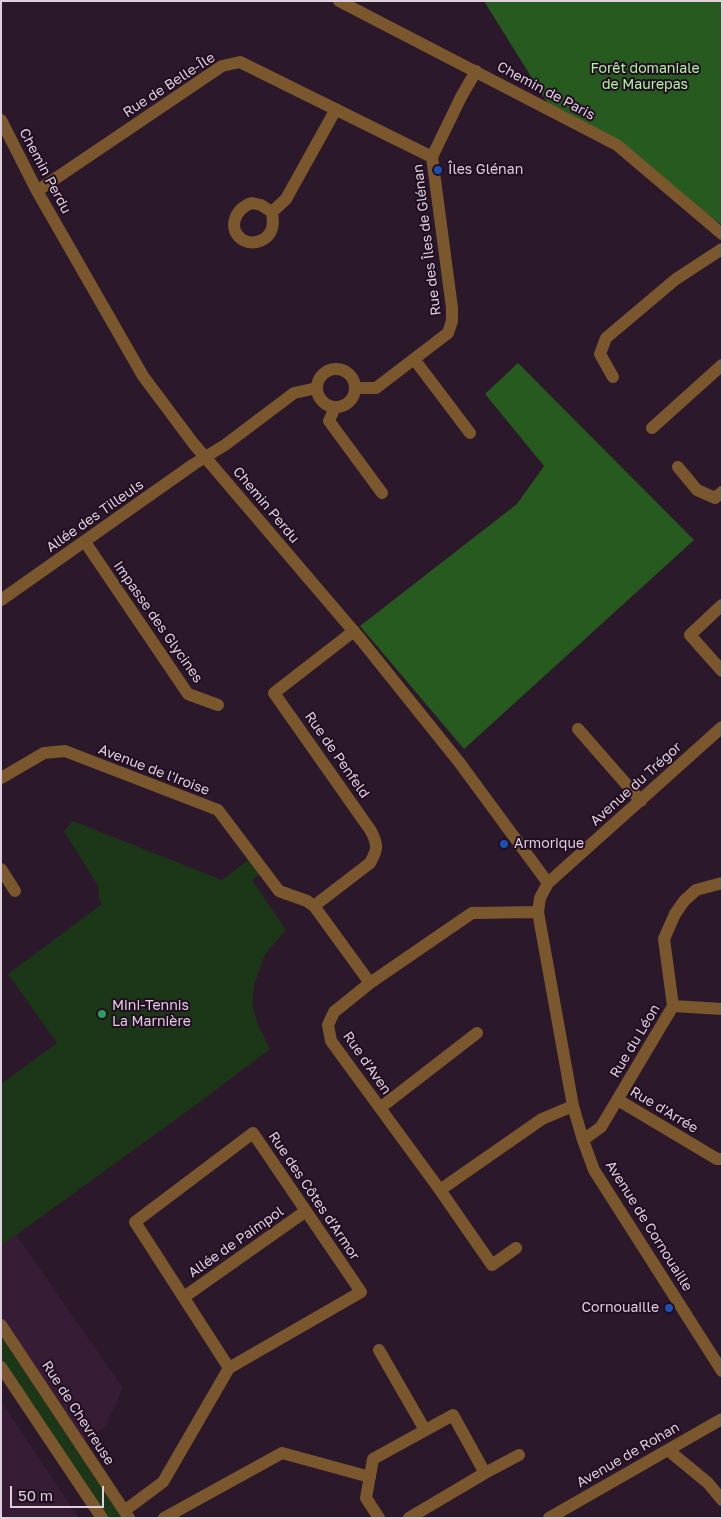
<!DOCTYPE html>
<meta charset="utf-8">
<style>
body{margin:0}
#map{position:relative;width:723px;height:1519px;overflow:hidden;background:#2c182b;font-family:"Golos Text",sans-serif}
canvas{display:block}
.frame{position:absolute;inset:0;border:2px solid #ded0dd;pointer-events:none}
.scale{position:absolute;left:10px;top:1486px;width:94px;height:22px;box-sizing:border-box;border:2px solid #ded0dd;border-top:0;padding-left:6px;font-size:15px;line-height:18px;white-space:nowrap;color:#ded0dd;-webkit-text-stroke:4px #220e22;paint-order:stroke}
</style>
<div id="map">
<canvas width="723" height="1519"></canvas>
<div class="frame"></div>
<div class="scale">50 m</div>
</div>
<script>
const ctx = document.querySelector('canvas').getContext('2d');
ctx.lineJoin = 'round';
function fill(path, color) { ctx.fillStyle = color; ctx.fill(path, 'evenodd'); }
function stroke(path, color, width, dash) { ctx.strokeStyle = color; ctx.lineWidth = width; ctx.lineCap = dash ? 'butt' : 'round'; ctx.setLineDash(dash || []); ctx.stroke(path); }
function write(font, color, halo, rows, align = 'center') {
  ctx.font = font + ' "Golos Text",sans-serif'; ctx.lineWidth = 4; ctx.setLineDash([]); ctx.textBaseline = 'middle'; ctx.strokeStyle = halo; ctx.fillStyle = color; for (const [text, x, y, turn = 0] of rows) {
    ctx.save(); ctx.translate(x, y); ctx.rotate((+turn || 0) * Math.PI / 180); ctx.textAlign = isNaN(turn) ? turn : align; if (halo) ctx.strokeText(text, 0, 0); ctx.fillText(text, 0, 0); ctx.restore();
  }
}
fill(new Path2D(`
 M1,1213L123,1388L105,1427L83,1441L1,1320Z
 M1,1401L79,1518H1Z`), '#361c35');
fill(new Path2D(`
 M73,821L222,880L249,859L260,874L252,880L286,930L265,954L254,985L252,1004L258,1025L270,1049L197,1104L1,1246V1084L57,1043L8,974L102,904L99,899L98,886L64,831Z
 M1,1336L122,1518H105L1,1362Z`), '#1c3717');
fill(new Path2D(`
 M484,1H722V225L635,160L550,107Z
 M518,363L694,540L464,749L360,626L517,504L544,466L485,394Z`), '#275a1e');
stroke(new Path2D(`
 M339,1L617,145L722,234
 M1,120L37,191L143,376L193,443L362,641L459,762L548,883
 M37,191L222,66L240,62L432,157
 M252,203L261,205L272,212C273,218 274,225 271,231C267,240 255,245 245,241C226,232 234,208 252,203Z
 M272,212L286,199L336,109
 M414,359L470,433
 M317 388a19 19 0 1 1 38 0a19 19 0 1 1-38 0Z
 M613,377L600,354L606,338L676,279L722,249
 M355,388H376L448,333L452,321V308L432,157L461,97L476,71
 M335,407L329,421L382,493
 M652,428L722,365
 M678,467L697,490L715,498L722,492
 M85,542L188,694L218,705
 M1,600L194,464L225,445L294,393L317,388
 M722,605L690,635L722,671
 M722,727L548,883L540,898L538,912L573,1106L583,1140L594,1170L722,1371
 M578,729L641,801
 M1,778L44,753L65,751L218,810L279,891L307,901L314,906L370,983
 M1,869L15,891
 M314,906L370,863C378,849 378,845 371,831L274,693L354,631
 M538,912L472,913L370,983L334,1012L328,1025L331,1041L440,1190L542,1119L573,1106
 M673,1006L722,1009
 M618,1100L717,1159H722
 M380,1108L477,1033
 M583,1140L601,1127L673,1006L664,939L675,914L684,901L696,890L722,883
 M440,1190L492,1265L516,1248
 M184,1297L306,1211
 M1,1325L129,1518
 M379,1350L425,1430
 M1,1367L102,1518
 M668,1450L708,1483L722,1500
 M485,1473L519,1455
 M124,1511L163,1482L229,1368L135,1222L253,1133L361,1292L229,1368
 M164,1518L282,1453L370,1477
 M379,1518L366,1498L373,1459L453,1415L485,1473L409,1518
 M549,1518L722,1419`), '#7b572d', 12);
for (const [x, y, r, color] of [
 [438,170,5,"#1a4fb4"],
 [504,844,5,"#1a4fb4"],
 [102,1014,5,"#2e9e5b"],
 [669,1308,5,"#1a4fb4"]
]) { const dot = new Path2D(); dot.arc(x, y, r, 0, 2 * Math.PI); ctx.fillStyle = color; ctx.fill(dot); stroke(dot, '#220e22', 2); }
write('14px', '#adf6a0', '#220e22', [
 ["Forêt domaniale",645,69],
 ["de Maurepas",645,85]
]);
write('14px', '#ded0dd', '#220e22', [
 ["Rue de Belle-Île",169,85,-33],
 ["Chemin de Paris",546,91,28],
 ["Chemin Perdu",45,171,62],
 ["Rue des Îles de Glénan",427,240,-97],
 ["Chemin Perdu",266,505,50],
 ["Allée des Tilleuls",95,516,-35],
 ["Impasse des Glycines",158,622,55],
 ["Rue de Penfeld",337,755,55],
 ["Avenue de l'Iroise",154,770,21],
 ["Avenue du Trégor",636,784,-42],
 ["Rue du Léon",635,1041,-59],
 ["Rue d'Aven",367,1063,55],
 ["Rue d'Arrée",664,1110,31],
 ["Rue des Côtes d'Armor",314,1196,56],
 ["Avenue de Cornouaille",649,1226,58],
 ["Allée de Paimpol",236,1242,-35],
 ["Rue de Chevreuse",78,1413,57],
 ["Avenue de Rohan",628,1455,-30]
]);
write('14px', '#ded0dd', '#220e22', [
 ["Îles Glénan",448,170],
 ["Armorique",514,844],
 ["Mini-Tennis",112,1006],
 ["La Marnière",112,1022],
 ["Cornouaille",659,1308,"right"]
], 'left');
</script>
